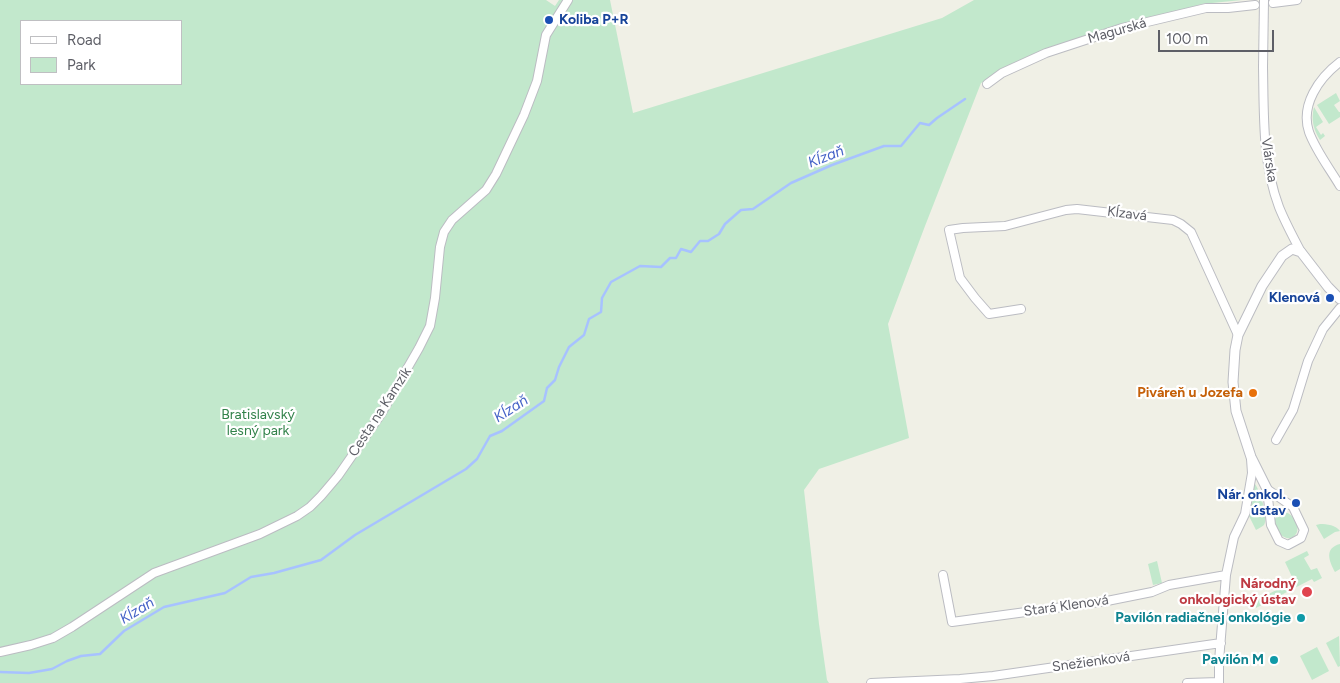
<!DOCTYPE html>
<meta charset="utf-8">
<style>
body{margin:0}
#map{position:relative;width:1340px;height:683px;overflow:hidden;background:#f0f0e6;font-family:Figtree,sans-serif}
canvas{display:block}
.legend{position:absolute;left:20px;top:20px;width:162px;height:65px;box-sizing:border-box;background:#fff;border:1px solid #bfbfc2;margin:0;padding:6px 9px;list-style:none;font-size:15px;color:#5e5f67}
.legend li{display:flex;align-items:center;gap:10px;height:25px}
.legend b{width:25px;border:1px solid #bfbfc2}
.scale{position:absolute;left:1158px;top:30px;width:116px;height:22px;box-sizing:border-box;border:2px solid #5e5f67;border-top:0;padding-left:6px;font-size:15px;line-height:18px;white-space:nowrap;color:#5e5f67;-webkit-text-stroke:4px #fff;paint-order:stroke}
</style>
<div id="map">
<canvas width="1340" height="683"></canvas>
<ul class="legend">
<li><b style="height:6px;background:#fff"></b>Road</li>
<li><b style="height:14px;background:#c2e8cc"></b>Park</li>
</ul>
<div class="scale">100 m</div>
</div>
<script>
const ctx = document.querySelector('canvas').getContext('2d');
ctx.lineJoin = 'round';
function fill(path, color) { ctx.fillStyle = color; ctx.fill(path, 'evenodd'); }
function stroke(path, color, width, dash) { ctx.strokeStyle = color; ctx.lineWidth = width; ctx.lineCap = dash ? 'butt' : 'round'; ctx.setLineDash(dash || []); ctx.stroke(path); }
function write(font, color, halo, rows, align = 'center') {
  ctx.font = font + ' Figtree,sans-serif'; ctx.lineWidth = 4.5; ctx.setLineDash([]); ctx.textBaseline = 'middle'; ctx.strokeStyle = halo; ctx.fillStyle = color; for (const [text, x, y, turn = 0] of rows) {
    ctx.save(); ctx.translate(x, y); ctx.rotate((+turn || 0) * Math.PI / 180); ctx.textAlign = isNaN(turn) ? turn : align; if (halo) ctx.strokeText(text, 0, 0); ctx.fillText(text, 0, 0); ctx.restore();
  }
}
fill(new Path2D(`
 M0,0H546L555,6L559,0H610L633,113L942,18L974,0H1242L1202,4L1044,52L981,83L925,226L888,324L909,438L819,469L804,490L819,624L827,680L829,683H0ZM21,21H181V84H21Z
 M1336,93L1340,101L1334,105L1339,112H1340V117L1329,124L1317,105Z
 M1314,107L1323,122L1316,127L1321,135L1323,133L1325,136L1320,140C1313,129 1311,119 1314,107Z
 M1255,484C1260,491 1269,518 1264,525C1262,527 1259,528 1256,530L1249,516L1254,485Z
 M1283,512C1291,512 1300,523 1297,532C1289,551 1260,521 1283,512Z
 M1320,524C1327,524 1336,525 1340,531L1335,532L1324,539L1316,525Z
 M1340,544V569L1335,572C1329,561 1324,548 1340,544Z
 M1307,551L1309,555L1304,558L1311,570L1317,568L1322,578L1314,582L1312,579L1256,608L1255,601L1294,581L1285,562Z
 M1157,561L1162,583L1153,585L1148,564Z
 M1339,636L1340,666L1338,667L1326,643Z
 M1317,647L1329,671L1312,680L1300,656Z`), '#c2e8cc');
stroke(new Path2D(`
 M0,672L29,673L52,669L67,661L81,656L100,654L124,631L164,607L225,593L251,577L274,573L321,560L355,535L466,469L477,459L490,436L502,431L544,401L547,388L555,380L559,367L569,347L584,335L589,319L601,312L602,298L611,282L640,266L661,267L670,258H676L681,249L691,252L700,241H708L719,234L725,224L741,210L753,209L791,183L832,165L884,146H901L920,123L929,125L937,118L965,99`), '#a7c2ff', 2.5);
const minor = new Path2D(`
 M1273,3L1297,0
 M1340,62C1319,78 1300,105 1309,132C1316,151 1330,169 1340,186
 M1263,67C1264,114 1262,162 1279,207C1285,222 1293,237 1301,252
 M987,84L1002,73L1046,53L1122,28L1206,8H1228L1255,5
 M1021,309L989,314L975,298L960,278L949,230L963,228L1005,226L1066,210L1077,209L1173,220L1181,224L1191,232L1238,335
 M1276,440L1293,410L1308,361L1323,329L1340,308
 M1267,489L1293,507L1304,530L1301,538L1288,545L1279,541L1271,525Z
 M943,575L952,622L1107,601L1152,592L1169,585L1226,575
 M0,652L31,645L53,638L72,627L154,573L260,534L297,516L310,507L321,496L338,476L381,414L419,348L430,326L435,298L440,247L444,232L452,220L486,190L496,174L524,115L537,81L546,35L568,0
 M871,683L960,679L993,676L1221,643
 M1187,683L1219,682
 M1219,683V661L1226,575L1234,537L1245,514L1252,473L1251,459`);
const tertiary = new Path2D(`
 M1267,489L1251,457L1236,411L1233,382L1235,350L1238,335L1262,286L1282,256L1292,249L1301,252L1328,287L1340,299`);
stroke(minor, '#bbbcc2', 10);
stroke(tertiary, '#bbbcc2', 11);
stroke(minor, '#fff', 8);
stroke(tertiary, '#fff', 9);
const minorBridge = new Path2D(`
 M1263,67L1264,0`);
stroke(minorBridge, '#bbbcc2', 10, []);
stroke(minorBridge, '#fff', 8);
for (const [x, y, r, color] of [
 [549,20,5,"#1a4fb4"],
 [1330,298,5,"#1a4fb4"],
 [1253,393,5,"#e8710a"],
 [1296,503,5,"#1a4fb4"],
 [1307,592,6,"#e0444e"],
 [1301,618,5,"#0f9aa8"],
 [1274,660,5,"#0f9aa8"]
]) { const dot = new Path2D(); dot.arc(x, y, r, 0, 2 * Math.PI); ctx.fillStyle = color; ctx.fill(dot); stroke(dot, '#fff', 2); }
write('bold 14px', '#164399', '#fff', [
 ["Koliba P+R",559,20,"left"],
 ["Klenová",1320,298],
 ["Nár. onkol.",1286,495],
 ["ústav",1286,511]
], 'right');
write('14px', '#5e5f67', '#fff', [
 ["Magurská",1117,31,-16],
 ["Vlárska",1269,160,81],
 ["Kĺzavá",1127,214,7],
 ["Cesta na Kamzík",380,412,-57],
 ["Stará Klenová",1066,606,-8],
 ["Snežienková",1091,662,-8]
]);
write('bold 14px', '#c56008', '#fff', [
 ["Piváreň u Jozefa",1243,393]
], 'right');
write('14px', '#32824a', '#fff', [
 ["Bratislavský",258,415],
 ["lesný park",258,431]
]);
write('bold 14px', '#be3a42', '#fff', [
 ["Národný",1296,584],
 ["onkologický ústav",1296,600]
], 'right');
write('bold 14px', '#0d838f', '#fff', [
 ["Pavilón radiačnej onkológie",1291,618],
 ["Pavilón M",1264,660]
], 'right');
write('italic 15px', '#4663c7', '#fff', [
 ["Kĺzaň",826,157,-21],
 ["Kĺzaň",511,409,-33],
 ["Kĺzaň",137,611,-31]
]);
</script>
